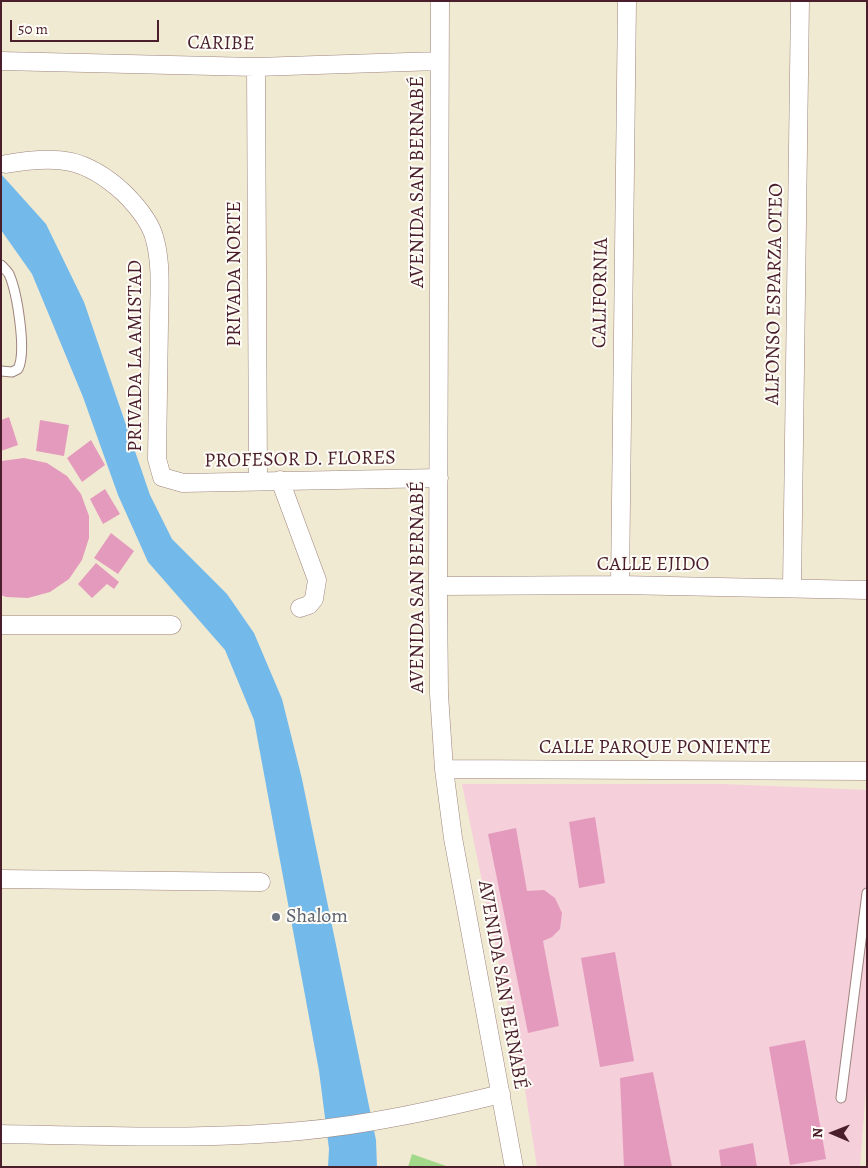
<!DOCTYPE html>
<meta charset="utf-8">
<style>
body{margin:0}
#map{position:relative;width:868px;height:1168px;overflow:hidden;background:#f1ead2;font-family:Alegreya,serif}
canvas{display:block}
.frame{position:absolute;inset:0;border:2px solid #4a1f2b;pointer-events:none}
.north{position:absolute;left:808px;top:1108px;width:50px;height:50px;-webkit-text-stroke:4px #fdfcf7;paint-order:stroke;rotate:271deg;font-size:14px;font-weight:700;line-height:20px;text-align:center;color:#4a1f2b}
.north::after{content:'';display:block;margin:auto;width:18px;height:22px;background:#4a1f2b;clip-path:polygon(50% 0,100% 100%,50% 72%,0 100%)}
.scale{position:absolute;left:10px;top:20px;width:149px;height:22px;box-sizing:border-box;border:2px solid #4a1f2b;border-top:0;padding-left:6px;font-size:15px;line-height:18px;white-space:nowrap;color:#4a1f2b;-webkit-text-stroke:4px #fdfcf7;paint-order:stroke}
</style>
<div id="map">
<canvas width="868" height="1168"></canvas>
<div class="frame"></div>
<div class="north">N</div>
<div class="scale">50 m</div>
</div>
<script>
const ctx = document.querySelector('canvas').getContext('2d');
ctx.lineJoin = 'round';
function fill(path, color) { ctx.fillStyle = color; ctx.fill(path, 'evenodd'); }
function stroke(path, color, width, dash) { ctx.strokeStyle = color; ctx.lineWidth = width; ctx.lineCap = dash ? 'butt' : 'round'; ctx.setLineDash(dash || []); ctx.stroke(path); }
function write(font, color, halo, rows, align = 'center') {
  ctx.font = font + ' Alegreya,serif'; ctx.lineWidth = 4; ctx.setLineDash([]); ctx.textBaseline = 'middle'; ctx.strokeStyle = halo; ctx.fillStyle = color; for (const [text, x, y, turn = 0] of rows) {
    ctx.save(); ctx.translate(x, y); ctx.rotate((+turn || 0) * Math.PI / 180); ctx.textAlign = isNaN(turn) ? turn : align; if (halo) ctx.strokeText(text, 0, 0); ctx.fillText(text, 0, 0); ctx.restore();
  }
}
fill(new Path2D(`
 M462,784H722L867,790V1076L860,1167H537L525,1090Z`), '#f5cfda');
fill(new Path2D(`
 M412,1154L449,1167H408Z`), '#a2d889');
fill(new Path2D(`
 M1,174L46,224L84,302L150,495L172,539L227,594L254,633L282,699L302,779L376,1140L377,1167H328L329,1149L319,1071L254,720L225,650L148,562L118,495L83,397L32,274L1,230Z`), '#73baeb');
fill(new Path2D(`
 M9,417L18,445L1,451V420Z
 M40,420L69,425L64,456L36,451Z
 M91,440L105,465L82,482L67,458Z
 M24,458L47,463L67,476L81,494L89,516V538L82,560L69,579L50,592L28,598L6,597L1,595V461Z
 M105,489L120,514L103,524L90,499Z
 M111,533L134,551L118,574L94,558Z
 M96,563L119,582L114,589L107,584L92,598L78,584Z
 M595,817L605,883L579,888L569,822Z
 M516,828L527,891L544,890L555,898L562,913L560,929L552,937L543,941L559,1026L528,1033L488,834Z
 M615,952L634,1061L600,1067L581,958Z
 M805,1040L826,1159L790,1165L769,1047Z
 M653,1072L672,1167H624L620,1078Z
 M753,1143L757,1167H721L719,1150Z`), '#e49abc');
const service = new Path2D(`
 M1,265C4,268 7,271 9,274C17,292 27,352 18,369L12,372L1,371
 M841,1098L867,893`);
const minor = new Path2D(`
 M440,1L438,586L439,694L444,769L453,838L514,1167
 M1,61L256,67L439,61
 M256,67L258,480
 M6,164C57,155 85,157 124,193C137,206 151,222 155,240C162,266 159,296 159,323C158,368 158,414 157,459L162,477L183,483L439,478
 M280,480L317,580L314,599L309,605L300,608
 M620,585L627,1
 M438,586L620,585L867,590
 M792,587L800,1
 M1,625H172
 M444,769L867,771
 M1,879L261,882
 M1,1134C100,1136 201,1140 300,1131C368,1125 435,1110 501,1094`);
stroke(service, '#9e847e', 11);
stroke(minor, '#9e847e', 19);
stroke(service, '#fff', 9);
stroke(minor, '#fff', 18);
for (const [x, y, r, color] of [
 [276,917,5,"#6b7280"]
]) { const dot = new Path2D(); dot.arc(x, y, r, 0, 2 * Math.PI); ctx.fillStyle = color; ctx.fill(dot); stroke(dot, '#fdfcf7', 2); }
write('20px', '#4a1f2b', '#fdfcf7', [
 ["CARIBE",221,44,1],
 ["AVENIDA SAN BERNABÉ",418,182,-90],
 ["PRIVADA NORTE",235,274,-90],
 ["CALIFORNIA",601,293,-89],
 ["ALFONSO ESPARZA OTEO",775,294,-89],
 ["PRIVADA LA AMISTAD",136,356,-90],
 ["PROFESOR D. FLORES",300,460,-1],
 ["CALLE EJIDO",653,565],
 ["AVENIDA SAN BERNABÉ",418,587,-90],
 ["CALLE PARQUE PONIENTE",655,748],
 ["AVENIDA SAN BERNABÉ",502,985,80]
]);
write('20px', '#5b616d', '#fdfcf7', [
 ["Shalom",286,917]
], 'left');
</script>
